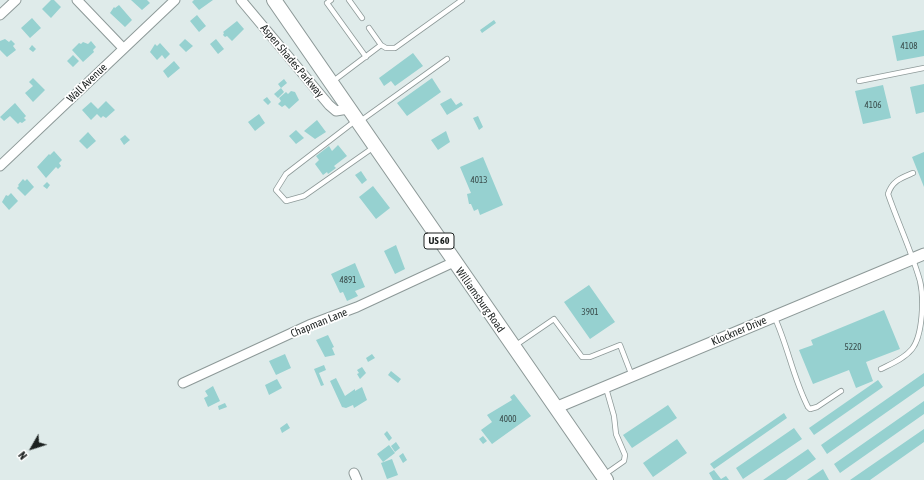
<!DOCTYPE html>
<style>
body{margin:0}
#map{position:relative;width:924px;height:480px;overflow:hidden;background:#dfebea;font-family:"Asap Condensed",sans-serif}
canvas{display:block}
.north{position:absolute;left:12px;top:428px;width:40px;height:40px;-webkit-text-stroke:3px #fff;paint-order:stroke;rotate:231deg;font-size:11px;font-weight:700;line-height:16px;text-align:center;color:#1c2120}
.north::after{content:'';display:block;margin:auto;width:14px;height:18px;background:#1c2120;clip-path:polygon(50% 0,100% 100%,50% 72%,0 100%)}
</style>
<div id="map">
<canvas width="924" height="480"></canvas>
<div class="north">N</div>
</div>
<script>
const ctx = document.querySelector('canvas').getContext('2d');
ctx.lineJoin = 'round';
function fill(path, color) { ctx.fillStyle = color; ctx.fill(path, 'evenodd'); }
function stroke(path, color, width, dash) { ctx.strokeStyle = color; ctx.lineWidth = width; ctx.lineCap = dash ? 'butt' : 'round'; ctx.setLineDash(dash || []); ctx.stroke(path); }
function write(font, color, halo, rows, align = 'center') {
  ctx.font = font + ' "Asap Condensed",sans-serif'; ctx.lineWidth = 3.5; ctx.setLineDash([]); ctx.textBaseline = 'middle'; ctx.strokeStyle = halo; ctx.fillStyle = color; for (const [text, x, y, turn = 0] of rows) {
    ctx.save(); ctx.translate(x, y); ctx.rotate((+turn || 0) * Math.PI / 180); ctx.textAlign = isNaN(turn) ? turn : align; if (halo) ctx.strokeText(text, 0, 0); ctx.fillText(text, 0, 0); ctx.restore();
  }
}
fill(new Path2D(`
 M51,0H54L61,7L51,18L42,9Z
 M131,0H147L150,3L142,10Z
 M194,0H213L199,10L192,2Z
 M119,5L132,20L125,27L110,13L114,7L115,8Z
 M197,15L206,26L199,32L190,21Z
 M32,18L41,28L30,38L21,28Z
 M494,20L496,23L482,33L480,30Z
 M237,21L244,29L232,41L227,36L225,37L223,35L224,33L223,32Z
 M924,30V56L897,61L892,36Z
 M5,39L9,42L11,40L15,44L13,46L16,50L7,57L0,50V41Z
 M185,39L193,46L186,52L179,45Z
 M216,39L224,49L218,54L210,44Z
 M91,41L96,47L93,50L94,52L83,62L72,50L79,43L81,44L83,42L88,44Z
 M160,43L170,54L165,59L162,55L157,60L150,52L155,44L157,46Z
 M32,45L36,49L33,52L29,49Z
 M413,53L423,66L395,86L391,81L384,86L379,78Z
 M73,55L79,61L73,67L67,61Z
 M174,61L180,68L168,78L163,71Z
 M33,78L45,90L33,102L25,93L33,86L29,82Z
 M432,78L441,92L407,116L397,103Z
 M284,79L287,83L281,88L278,84Z
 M924,84V112L916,114L910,87Z
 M883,85L891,118L863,124L855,91Z
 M281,88L284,92L278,98L274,94Z
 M291,91L295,92L299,100L289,109L285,105L282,107L278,104L281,101L279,98L286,92L288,94Z
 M267,97L271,102L268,105L263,100Z
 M451,98L456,105L461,102L463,105L447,115L440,104Z
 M106,101L115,110L106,118L103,116L101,118L97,114L91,120L82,110L91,102L98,109Z
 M15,103L26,116L24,118L26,120L22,123L20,122L18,124L10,116L4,121L0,117Z
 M259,114L265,123L255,131L248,122Z
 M478,116L483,127L479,130L473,118Z
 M317,120L326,132L315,139L304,131Z
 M296,130L304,138L296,144L289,136Z
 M446,131L450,142L438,150L431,140Z
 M88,132L96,141L87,149L79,141Z
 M125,135L130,140L124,145L120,139Z
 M338,145L347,156L334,166L336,168L328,174L327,172L323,175L315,164L319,160L316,156L329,146L332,151Z
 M54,151L62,160L59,163L61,166L58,169L56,167L46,178L37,167L49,154L50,155Z
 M924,152V187L912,157Z
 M483,157L503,205L480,215L478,209L474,211L471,204H469L467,194L471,193L460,167Z
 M361,171L367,180L362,184L355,175Z
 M23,179L25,181L27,179L34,187L25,196L17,188L19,186L18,185Z
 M47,182L50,185L47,189L43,186Z
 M373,186L390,208L376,219L359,197Z
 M11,193L18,201L9,210L2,202L6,195L8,196Z
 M396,245L405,269L395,274L384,251Z
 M355,263L365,287L355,291L358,296L347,301L343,292L340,293L331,274Z
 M589,285L615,322L590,339L564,302Z
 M884,310L900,349L866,362L873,381L856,388L849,370L813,384L799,350L813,345L811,340Z
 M328,335L334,347L332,348L335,355L325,357L316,340Z
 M285,354L291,368L276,375L269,361Z
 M372,354L375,358L368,362L366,358Z
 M324,365L326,370L319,373L324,385L321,386L314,369Z
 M362,367L366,373L360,379L357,374L359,373L357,370Z
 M391,371L401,379L398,383L388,375Z
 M924,373V386L827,454L821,445Z
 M336,378L345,396L355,389V391L362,387L367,400L354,408L353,405L346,408L342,407L330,381Z
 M277,379L282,388L269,395L265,385Z
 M878,380L883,387L814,435L809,428Z
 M213,386L220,401L208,407L204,398L208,396L205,391Z
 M514,394L531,416L492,444L481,430L492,422L487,415L512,400L510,397Z
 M924,401V414L840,473L834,464Z
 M225,403L227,407L219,410L218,406Z
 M668,405L677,418L632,448L623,435Z
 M784,413L787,418L714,469L710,464Z
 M287,423L290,428L282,433L280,428Z
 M794,428L802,439L743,479L736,468Z
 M924,429V442L870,480H850Z
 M387,431L392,438L389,441L384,434Z
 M483,436L487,441L483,444L479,439Z
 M677,439L687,453L653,477L643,463Z
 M396,442L400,448L395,452L391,446Z
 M389,445L395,453L383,462L377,454Z
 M808,449L816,459L786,480H763Z
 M403,453L407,460L403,463L399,456Z
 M392,459L398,475L387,479L381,463Z
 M823,469L829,480H807Z
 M714,470L721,479L726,476L729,480H713L709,473Z`), '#96d1d0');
const service = new Path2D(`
 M331,0L327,3L366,57
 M349,0L362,18
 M381,45L386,48H395L462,0
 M859,81L924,68
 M332,82L381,45L369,28
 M355,121L286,174L276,190L286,201L304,196L374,147
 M359,122L447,59
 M774,316C788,346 793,378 808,407L810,409L817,407L841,391
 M516,345L554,319L582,357H590L620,345L632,376
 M881,369C891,364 904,359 912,349C923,335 924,298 920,281C912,252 898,223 888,194C892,181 901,178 913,173
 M604,475L624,461L625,455L616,434L614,416L606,388`);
const minor = new Path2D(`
 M77,0L123,48
 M241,0L329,105L336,111L348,109
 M0,15L16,0
 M0,166L175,0
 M183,383L309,325L357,307L454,262
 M354,473L357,480`);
const tertiary = new Path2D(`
 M555,408L924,254`);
const primary = new Path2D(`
 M274,0L606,480`);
stroke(service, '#8d9998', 6);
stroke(minor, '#8d9998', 11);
stroke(tertiary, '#8d9998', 13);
stroke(primary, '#8d9998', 16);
stroke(service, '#fff', 4.5);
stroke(minor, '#fff', 9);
stroke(tertiary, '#fff', 11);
stroke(primary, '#fff', 14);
write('9px', '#3a4d4c', null, [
 ["4108",909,46],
 ["4106",873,105],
 ["4013",479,180],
 ["4891",348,280],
 ["3901",590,312],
 ["5220",853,347],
 ["4000",508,419]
]);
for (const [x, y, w] of [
 [439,241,30]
]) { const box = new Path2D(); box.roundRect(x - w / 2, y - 8, w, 16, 3); ctx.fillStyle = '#fff'; ctx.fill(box); stroke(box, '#1c2120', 1); }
write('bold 10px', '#1c2120', null, [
 ["US 60",439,241]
]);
write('11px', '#1c2120', '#fff', [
 ["Aspen Shades Parkway",292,61,50],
 ["Wall Avenue",87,83,-44],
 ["Williamsburg Road",480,300,55],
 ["Chapman Lane",319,323,-22],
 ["Klockner Drive",739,331,-23]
]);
</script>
